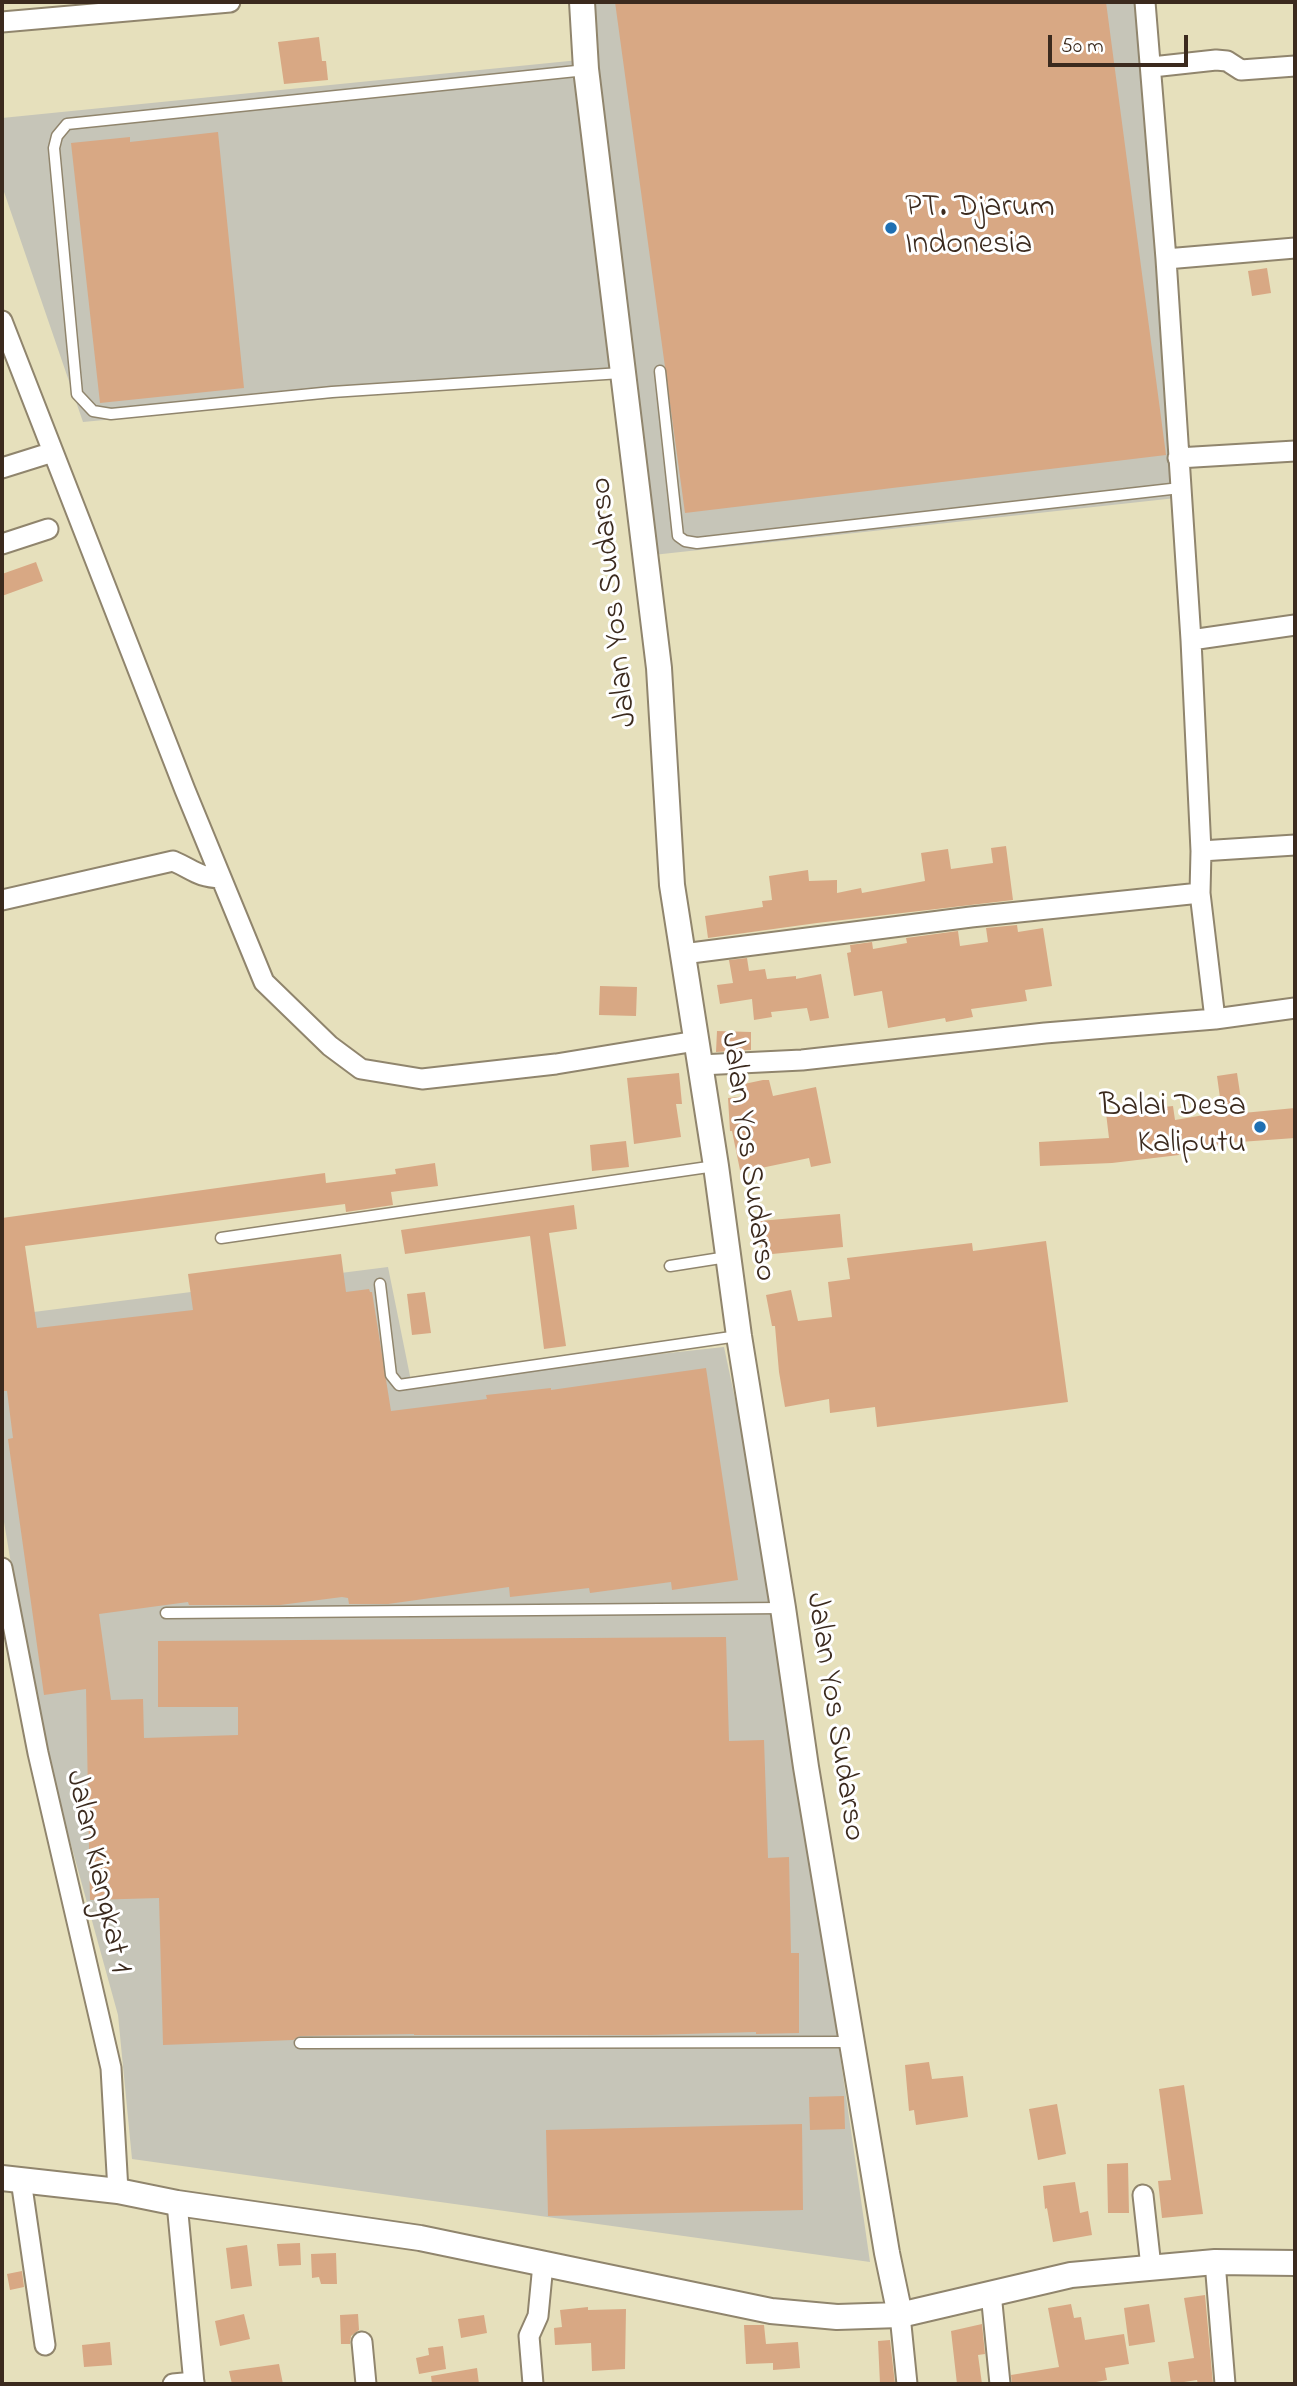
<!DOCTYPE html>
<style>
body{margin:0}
#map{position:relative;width:1297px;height:2386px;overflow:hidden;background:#e6e0bc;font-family:"Indie Flower",sans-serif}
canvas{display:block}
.frame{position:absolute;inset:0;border:4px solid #3b2a1e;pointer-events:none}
.scale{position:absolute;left:1048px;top:35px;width:140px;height:32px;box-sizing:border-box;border:4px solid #3b2a1e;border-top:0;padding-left:9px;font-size:21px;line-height:24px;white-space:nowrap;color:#3b2a1e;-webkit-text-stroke:5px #fff;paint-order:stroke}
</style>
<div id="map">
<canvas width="1297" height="2386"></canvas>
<div class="frame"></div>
<div class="scale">50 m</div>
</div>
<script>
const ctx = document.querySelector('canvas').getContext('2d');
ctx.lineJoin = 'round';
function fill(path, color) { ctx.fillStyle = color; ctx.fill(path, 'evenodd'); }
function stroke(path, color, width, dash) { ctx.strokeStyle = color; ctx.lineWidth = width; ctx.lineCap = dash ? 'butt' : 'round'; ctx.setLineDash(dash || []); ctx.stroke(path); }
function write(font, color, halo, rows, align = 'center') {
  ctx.font = font + ' "Indie Flower",sans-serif'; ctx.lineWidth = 6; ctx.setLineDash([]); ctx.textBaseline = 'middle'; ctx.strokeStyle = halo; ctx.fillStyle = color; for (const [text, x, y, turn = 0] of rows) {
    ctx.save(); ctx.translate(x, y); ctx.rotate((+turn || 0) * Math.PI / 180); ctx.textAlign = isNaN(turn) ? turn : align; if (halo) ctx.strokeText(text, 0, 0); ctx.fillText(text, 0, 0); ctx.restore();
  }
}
fill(new Path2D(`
 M595,2H1139L1176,498L653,555L634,370L83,422L2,186V118L599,58Z
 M388,1267L411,1381L724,1347L766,1544L870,2262L132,2159L118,2015L38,1725L2,1510V1316Z`), '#c6c5b8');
fill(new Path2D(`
 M615,2H1106L1166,455L685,513Z
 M319,37L322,61H326L328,80L284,84L278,42Z
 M218,132L244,388L100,403L71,143L130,137V142Z
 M1267,268L1271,293L1252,296L1248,271Z
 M36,562L43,581L2,596V574Z
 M1006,846L1013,900L817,923L708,938L705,916L763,907L762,901L772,900L769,876L808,870L809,881L837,880V893L861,888L862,893L925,881L921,853L948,849L951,869L993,863L991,848Z
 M1017,925L1018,932L1043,928L1052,986L1025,990L1027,1001L971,1009L973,1017L946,1022L945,1018L888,1028L882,991L854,996L847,953L851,952L850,945L872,942L873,949L907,943L906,938L958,931L960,946L988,942L986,928Z
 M747,958L749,971L765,969L767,979L796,976V979L821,974L829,1018L810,1021L807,1008L771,1012L772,1017L754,1020L752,999L720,1004L717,985L733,983L729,960Z
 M600,986L637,987L636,1016L599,1015Z
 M717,1031L751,1032V1050L716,1052Z
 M679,1073L682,1104H676L681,1137L634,1144L627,1078Z
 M1237,1073L1243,1113L1295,1108V1138L1226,1143L1178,1152L1179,1155L1112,1163L1040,1166L1039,1142L1109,1138L1106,1113L1173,1106L1175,1120L1222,1112L1217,1076Z
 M763,1080H769L773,1096L816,1087L831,1163L811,1167L809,1158L761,1168V1166L740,1170L732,1131H730L728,1098L746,1096L744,1084Z
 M626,1141L629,1167L592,1171L590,1145Z
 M435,1163L438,1186L391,1192L393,1205L346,1212L345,1204L25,1246L37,1328L193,1310L188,1274L341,1254L346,1292L369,1289L370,1292H372L391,1411L487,1399L486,1395L551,1388V1390L706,1368L738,1580L672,1590L671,1582L590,1593L589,1588L510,1597L509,1587L388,1604H349L348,1598L342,1597L280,1605H189L188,1602L99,1614L111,1700L143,1699L144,1738L238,1735V1707H158V1641L726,1637L729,1741L764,1740L768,1858L789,1857L791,1953H799V2033L756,2034V2032L650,2035H414V2034L300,2036L293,2040L163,2045L159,1898L90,1900L86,1689L44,1695L8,1439L13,1438L7,1391H2V1218L325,1173L326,1183L396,1174L395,1169Z
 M574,1205L577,1229L549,1233L566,1346L544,1349L530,1236L405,1254L401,1230Z
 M840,1214L843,1247L762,1255L759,1221Z
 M1046,1241L1068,1402L877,1427L875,1407L830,1413L829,1399L785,1407L779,1372L775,1326H772L766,1295L791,1290L798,1321L832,1317L828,1282L850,1279L847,1258L972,1243L973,1251Z
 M425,1292L431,1333L412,1335L407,1294Z
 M929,2062L932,2079L963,2076L968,2117L916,2125L914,2110L909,2111L905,2065Z
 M1184,2085L1203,2214L1162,2218L1158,2181L1171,2180L1159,2089Z
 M844,2096L845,2129L810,2130L809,2097Z
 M1057,2104L1066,2154L1038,2160L1029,2109Z
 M802,2124L803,2210L548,2216L546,2130Z
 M1128,2163L1129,2213H1108L1107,2164Z
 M1075,2182L1080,2213L1088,2211L1092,2235L1053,2242L1047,2208L1045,2209L1043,2186Z
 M300,2243L301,2265L279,2266L277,2244Z
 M247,2245L252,2286L231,2289L226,2248Z
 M336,2253L337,2284H321L319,2277L312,2278L311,2254Z
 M22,2271L24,2287L10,2290L7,2274Z
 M1205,2295L1213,2384H1198L1197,2380L1171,2384L1168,2362L1194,2358L1184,2298Z
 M1071,2304L1074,2318L1081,2317L1085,2340L1124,2334L1129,2364L1105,2368L1107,2380L1085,2384H1012L1011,2375L1059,2367L1048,2308Z
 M1149,2304L1155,2342L1129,2346L1124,2308Z
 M588,2307V2310L626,2309L625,2369L592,2371L591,2343L555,2345L554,2328L562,2327L560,2310Z
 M244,2314L250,2339L220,2346L215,2321Z
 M358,2314L359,2330L351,2336L350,2344H341L340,2315Z
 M484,2315L487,2333L461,2338L458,2319Z
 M982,2324L985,2354L978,2355L982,2384H957L951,2331Z
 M744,2325H764L766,2344L798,2342L800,2368L773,2370V2363L746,2364Z
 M890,2340L895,2384H880L878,2341Z
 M110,2342L112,2365L84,2367L82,2345Z
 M443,2346L446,2369L419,2374L416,2358L429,2355L428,2348Z
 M279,2364L283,2384H232L229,2371Z
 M477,2368L479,2384H432L431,2376Z`), '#d8a884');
const service = new Path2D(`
 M586,70L67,124L57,136L54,148L77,394L93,411L111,414L332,392L621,373
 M660,371L678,536L685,541L697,543L1180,488
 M221,1238L715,1166
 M670,1266L727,1257
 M380,1284L391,1375L399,1385L738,1336
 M166,1613L783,1608
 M300,2043L851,2042`);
const minor = new Path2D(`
 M1145,2L1166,259L1191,640L1201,851L1200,893L1215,1019
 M2,22L230,2
 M1152,67L1216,60L1227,61L1241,70L1295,66
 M1166,259L1295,248
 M2,321L185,790L264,982L330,1046L361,1069L422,1079L556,1064L696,1041
 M1178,458L1295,451
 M2,468L53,452
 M2,544L48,529
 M1191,640L1295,625
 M1201,851L1295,845
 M2,900L173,861C194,870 197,877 221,878
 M683,954L971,917L1200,893
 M700,1065L802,1060L1045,1033L1215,1019L1295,1008
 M2,1568L38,1753L111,2068L118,2191
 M21,2180L45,2345
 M1143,2195L1151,2267
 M177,2203L194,2384
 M1215,2262L1225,2384
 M991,2293L1000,2384
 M900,2315L907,2384
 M362,2342L366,2384
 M173,2384L194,2382
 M533,2384L529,2336L538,2316L543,2264`);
const tertiary = new Path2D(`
 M582,2L586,69L659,668L672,885L716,1166L739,1336L783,1608L806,1767L887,2253L900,2315
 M2,2178L118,2191L177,2203L420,2238L771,2311L837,2317L900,2315L1071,2275L1215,2262L1295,2263`);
stroke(service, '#90856d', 13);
stroke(minor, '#90856d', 23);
stroke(tertiary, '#90856d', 28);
stroke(service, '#fff', 10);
stroke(minor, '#fff', 19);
stroke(tertiary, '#fff', 24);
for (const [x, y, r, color] of [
 [891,228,7,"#1f6fb2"],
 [1260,1127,7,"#1f6fb2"]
]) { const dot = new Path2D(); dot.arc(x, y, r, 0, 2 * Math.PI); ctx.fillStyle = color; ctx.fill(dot); stroke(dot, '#fff', 2.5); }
write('32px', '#3b2a1e', '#fff', [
 ["PT. Djarum",905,210],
 ["Indonesia",905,247],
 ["Balai Desa",1246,1109,"right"],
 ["Kaliputu",1246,1146,"right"]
], 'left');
write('32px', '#3b2a1e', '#fff', [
 ["Jalan Yos Sudarso",616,602,-96],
 ["Jalan Yos Sudarso",746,1157,82],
 ["Jalan Yos Sudarso",833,1717,81],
 ["Jalan Kiangkat 1",96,1872,77]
]);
</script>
